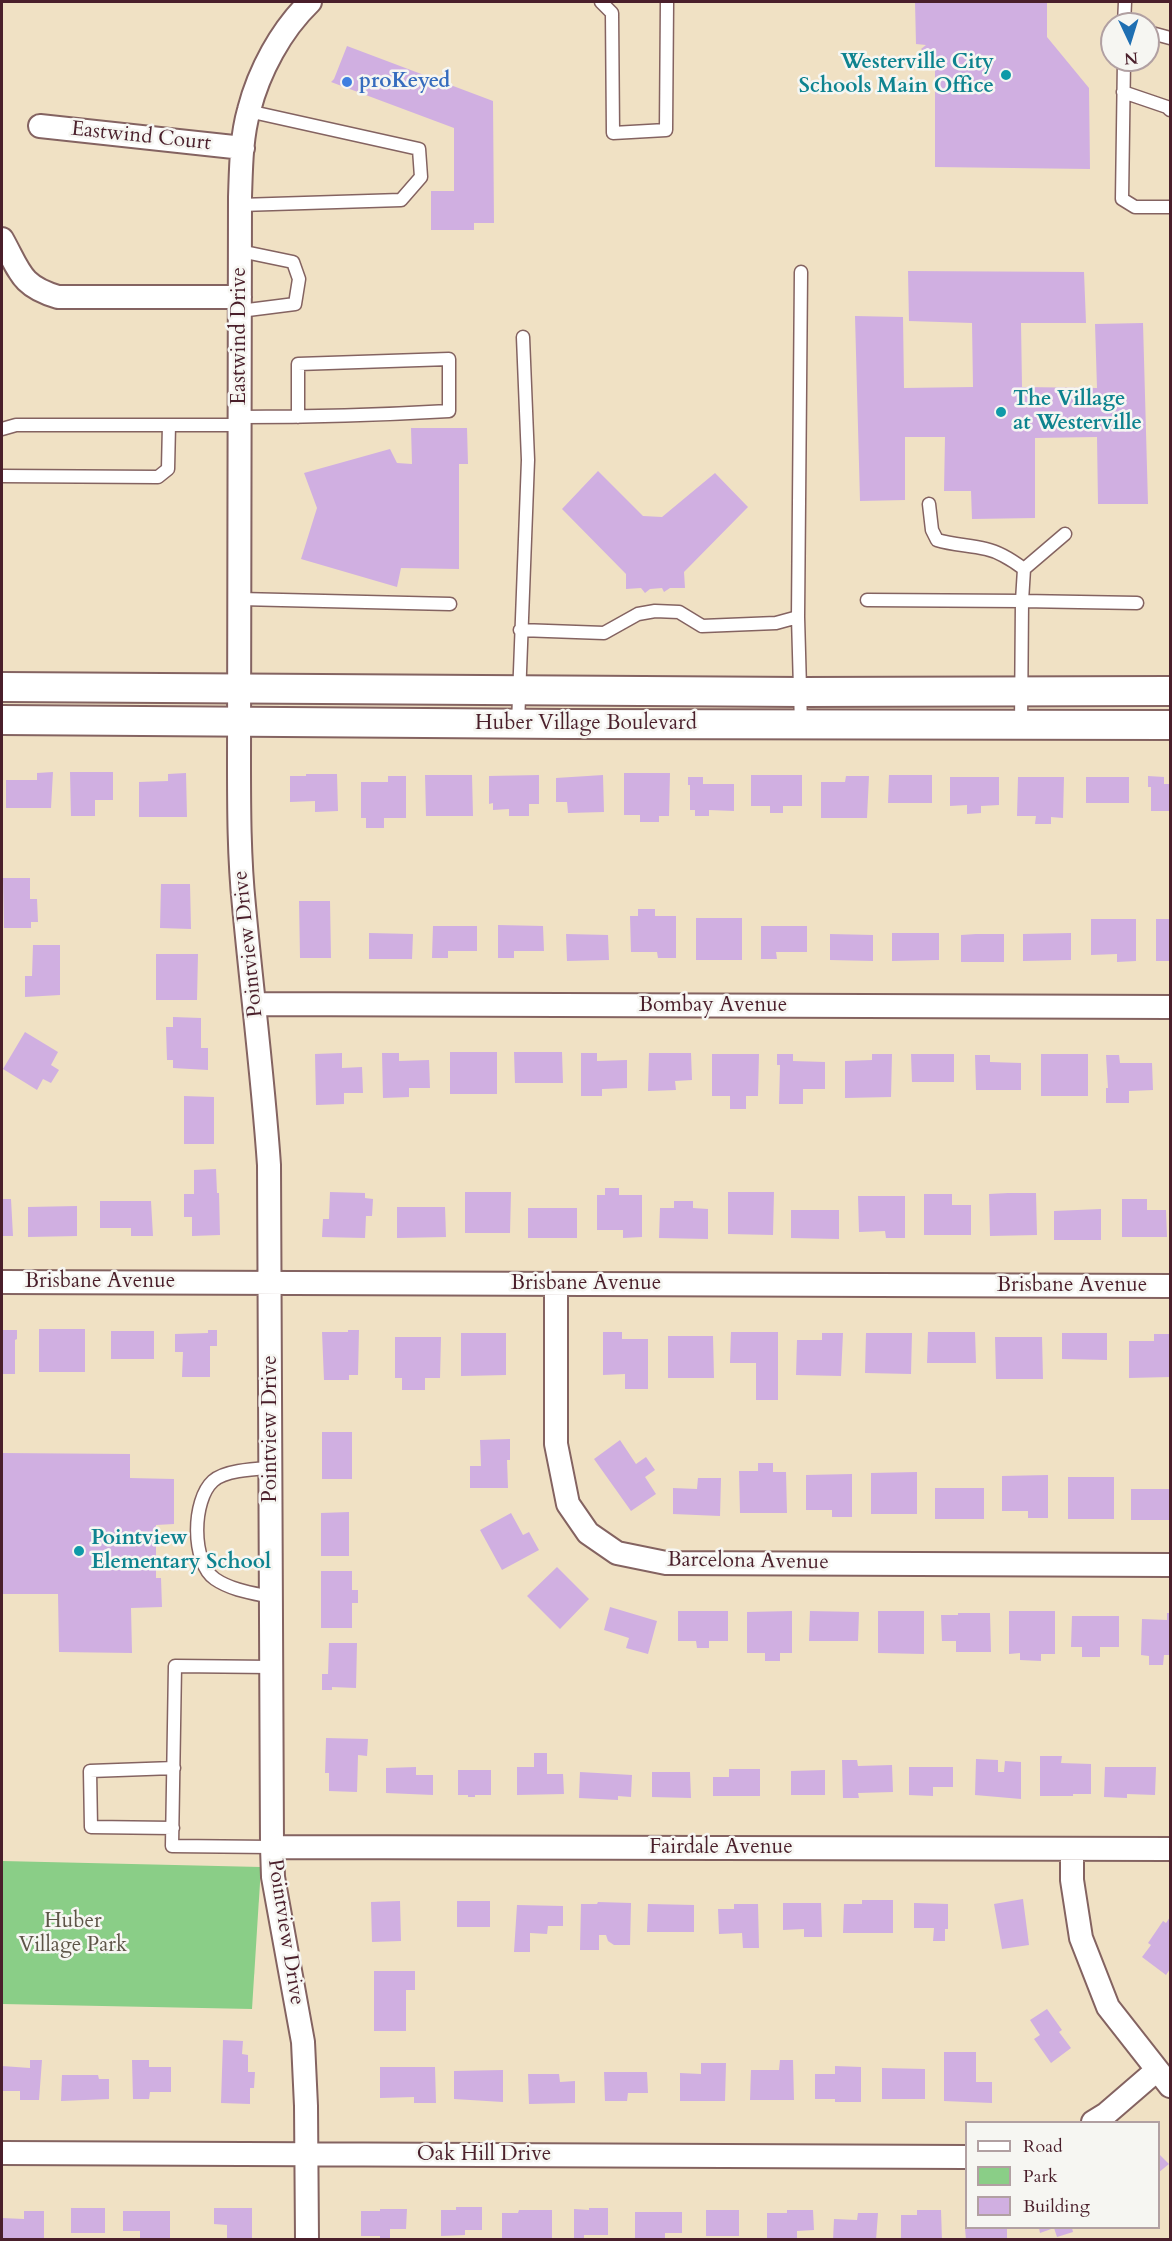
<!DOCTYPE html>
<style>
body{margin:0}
#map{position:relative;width:1172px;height:2241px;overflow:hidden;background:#f0e1c4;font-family:Cardo,serif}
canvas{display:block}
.frame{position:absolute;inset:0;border:3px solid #4a1f2b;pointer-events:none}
.legend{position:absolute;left:965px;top:2121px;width:195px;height:108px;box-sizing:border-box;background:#f6f6f2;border:2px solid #b1a0a2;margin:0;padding:8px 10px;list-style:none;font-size:18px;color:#4a1f2b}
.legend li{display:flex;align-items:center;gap:12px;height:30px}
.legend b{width:30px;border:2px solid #b1a0a2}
.north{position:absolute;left:1100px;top:12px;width:60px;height:60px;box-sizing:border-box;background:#f6f6f2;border:2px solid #b1a0a2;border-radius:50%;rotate:176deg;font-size:16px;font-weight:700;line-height:24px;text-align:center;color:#4a1f2b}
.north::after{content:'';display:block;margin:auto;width:21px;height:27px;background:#1f6fb2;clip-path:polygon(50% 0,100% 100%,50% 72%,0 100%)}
</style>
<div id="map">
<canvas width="1172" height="2241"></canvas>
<div class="frame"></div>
<ul class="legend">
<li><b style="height:8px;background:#fff"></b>Road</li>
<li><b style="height:16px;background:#8ace87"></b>Park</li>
<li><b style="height:16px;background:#d0afe1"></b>Building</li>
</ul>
<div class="north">N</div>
</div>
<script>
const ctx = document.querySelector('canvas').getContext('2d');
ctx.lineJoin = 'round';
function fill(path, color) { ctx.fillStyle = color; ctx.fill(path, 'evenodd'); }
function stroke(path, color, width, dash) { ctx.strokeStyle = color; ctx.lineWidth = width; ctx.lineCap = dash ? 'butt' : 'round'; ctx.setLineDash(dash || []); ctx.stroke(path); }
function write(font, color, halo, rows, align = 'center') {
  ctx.font = font + ' Cardo,serif'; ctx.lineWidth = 5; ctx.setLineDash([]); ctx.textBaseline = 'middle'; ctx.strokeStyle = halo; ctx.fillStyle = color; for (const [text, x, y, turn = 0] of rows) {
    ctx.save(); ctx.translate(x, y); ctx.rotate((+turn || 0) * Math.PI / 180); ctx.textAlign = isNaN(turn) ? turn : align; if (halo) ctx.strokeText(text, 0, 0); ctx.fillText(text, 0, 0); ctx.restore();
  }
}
fill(new Path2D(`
 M2,1861L261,1867L252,2009L2,2004Z`), '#8ace87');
fill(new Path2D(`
 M915,2H1047V37L1089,88L1090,169L935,167V61L921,49L926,45L916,44Z
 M347,46L493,101L494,223H474V230H431V191H454V128L331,82L334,79Z
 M908,271L1084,272L1086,323H1021L1022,387L1097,388L1095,324L1143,323L1148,504H1098L1097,437L1035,438V518L972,519L971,491H944L945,437H905V500L860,501L855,316L903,317L904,388L973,387L972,323L909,321Z
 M411,428H467L468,464H459V569L401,568L397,587L301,559L317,508L304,473L390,449L397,463L412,464Z
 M598,471L643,516L662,517L715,473L748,507L684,572L685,588H670L664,592L662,588L650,589L645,593L641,588L626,589V574L562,509Z
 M53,772L51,808H6V780H37V773Z
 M70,772H113V800H95V816H71Z
 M186,773L187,817H139V782L168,781V774Z
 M624,773H670L669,816H659V822H640V815H624Z
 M306,774H337L338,811L315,812V801L290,802V776H306Z
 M425,775H472L473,816H426Z
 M539,775V804H529V816H509V809L493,810V803L489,804V776Z
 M603,775L604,812L568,813L567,802H556V778Z
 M751,775H802V806H783V813H770V806H751Z
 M889,775H932V803H888Z
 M388,776H406V818H384V828H366V818H361V782H388Z
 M846,776H869L867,818H821V782H845Z
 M1148,776L1164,777V784H1170V811H1151V787H1148Z
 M688,777H703V784H734V811L709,810V816H695V810H690V785H688Z
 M950,777H999V805L981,806V813L967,814V805L950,806Z
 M1018,777H1064L1063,818L1051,817V824H1035L1036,816H1017Z
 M1086,777H1129V803H1086Z
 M3,878H30V899H37L38,922H31V928H4Z
 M161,884H190L191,929L160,928Z
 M299,901H330L331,958H300Z
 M638,909H655V916H676V958H658L657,952H631L630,916H638Z
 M696,918H742V960H696Z
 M1091,919H1136V961L1117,962V954L1091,955Z
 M1156,919H1170V961H1156Z
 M498,925L543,926L544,951H514V958H498Z
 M433,926H477V951H448V958H432Z
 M761,926H807V952H776L777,959H761Z
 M369,933L413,934L412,959H369Z
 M892,933H939V960L892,961Z
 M1071,933V960L1023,961V934Z
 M566,934L608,935L609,960L567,961Z
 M830,934L873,935V961L830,960Z
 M976,934H1004V962H961V935Z
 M33,945H60V995L25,997V976H32Z
 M156,954H198L197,1000H156Z
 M173,1017L201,1018V1048H208V1070L173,1068V1060H167L166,1027H173Z
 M25,1032L58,1052L51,1065L59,1070L51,1083L43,1079L37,1090L3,1069Z
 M450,1052H497V1094H450Z
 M514,1052H562L563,1083H515Z
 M342,1053V1068L362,1067L363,1093H344V1104L316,1105L315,1054Z
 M382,1053H399V1061L429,1060L430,1088H409V1097L383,1098Z
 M581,1053H597V1061L627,1060V1088L602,1089V1096H581Z
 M649,1053H691L692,1080L675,1081L676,1090L648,1091Z
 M712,1054H759L758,1096H746V1109H730V1096H712Z
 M777,1054H793V1061L825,1062V1089H803V1104H779L780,1065H777Z
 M872,1054H892L891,1097L845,1098V1061L872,1060Z
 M911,1054H954V1082H912Z
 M1041,1054H1088V1096H1041Z
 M975,1055H990V1062L1021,1063V1090H976Z
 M1106,1055H1119L1120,1063H1152L1153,1090L1129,1091V1103H1106V1088H1108Z
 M184,1096L214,1097V1144H184Z
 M216,1169L217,1193H219L220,1235L192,1236V1217H184V1194H194V1170Z
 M605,1188H619V1195H642V1237L623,1238V1230H597V1195H605Z
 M330,1192L365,1193V1198L373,1199L372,1216H366L365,1238L322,1237L323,1219H329Z
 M465,1192H511L510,1233H465Z
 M728,1192H774L773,1235L728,1234Z
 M1008,1193H1036L1037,1235L990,1236L989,1194Z
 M924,1194H952V1205H971V1235H924Z
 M858,1196H905V1238H886L885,1231L859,1232Z
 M2,1199H11L13,1236H2Z
 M1122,1199H1147V1210H1166L1167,1237H1122Z
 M100,1201H151L153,1236H131V1228H100Z
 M674,1201H693V1208L708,1209V1239L659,1238L660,1208H674Z
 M77,1206V1236L28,1237V1207Z
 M397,1207H445L446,1237L397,1238Z
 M528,1208H577V1238H528Z
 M1101,1209V1240H1054V1211Z
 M791,1210H839V1239L791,1238Z
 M39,1329H85V1372H39Z
 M2,1330H17V1339L15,1340V1374H2Z
 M208,1330H217V1346H210V1377H182L183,1352H175V1334L208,1333Z
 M348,1330H359L358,1375H349V1380H324L322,1332H348Z
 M111,1331H154V1359H111Z
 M603,1332H622V1339H648V1389H625V1374L603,1375Z
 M731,1332H778V1400H756V1363H730Z
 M928,1332H975L976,1363H927Z
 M461,1333H506V1375L461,1376Z
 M822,1333H843L841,1376L796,1375L797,1340H822Z
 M866,1333H912L911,1374L865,1373Z
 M1062,1333H1107V1360L1062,1359Z
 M1154,1334H1170V1377L1129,1378V1341H1154Z
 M668,1336H713L714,1378H668Z
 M395,1337H441L440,1378H425V1390H402V1378H395Z
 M995,1337H1042L1043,1379H996Z
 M322,1432H352V1479H322Z
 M510,1439V1460H507L508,1488H470V1466H481L480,1440Z
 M620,1440L636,1464L646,1457L655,1470L645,1477L656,1494L631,1511L594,1459Z
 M2,1453L130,1454V1478L174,1479V1524L156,1525V1578H161L162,1607L131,1608L132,1653L59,1652L58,1594H2Z
 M758,1463H773V1472H786L787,1513H740L739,1471H758Z
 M917,1472V1514H871V1473Z
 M852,1474V1517H832V1510H806V1475Z
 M1048,1475V1518H1028V1511H1002V1476Z
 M1068,1477H1114V1519H1068Z
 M698,1478H721L720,1516L673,1514V1488L697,1489Z
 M935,1488H984V1519H935Z
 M1131,1489H1170V1520H1131Z
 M349,1512V1556H321V1513Z
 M511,1513L523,1535L529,1532L539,1550L502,1570L480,1530Z
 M557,1567L589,1599L560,1629L527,1596Z
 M321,1571H352V1590H358V1603H352V1628H321Z
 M610,1607L657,1621L648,1654L626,1648L629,1638L604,1630Z
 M678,1611H728V1641H709V1648H697L696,1641H678Z
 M792,1611V1653H780V1661H765V1653H747V1612Z
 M810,1611L859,1612L858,1641H809Z
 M878,1611H924V1654L878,1653Z
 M1009,1611H1055V1654H1041V1661L1020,1660V1653L1009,1654Z
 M958,1613H990L991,1652H956V1641H942L941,1615H958Z
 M1167,1613H1170V1655H1164L1163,1665H1149V1656L1141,1655L1142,1619L1167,1620Z
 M1072,1616H1119V1647H1100V1657H1082V1647H1071Z
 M329,1643H357L356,1688L332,1687V1690H322V1674H328Z
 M326,1738L368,1739L367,1756L358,1755L357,1792L329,1791V1773H325Z
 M534,1753H547V1774H563L564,1794L517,1795V1767H534Z
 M1040,1756H1062L1061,1763L1091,1764V1794H1073V1796H1040Z
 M976,1759L998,1760V1772H1004L1005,1761L1021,1762V1799L975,1795Z
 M842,1760H857L858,1766L892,1765L893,1792L858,1793L859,1798H843Z
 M416,1767V1775H433V1795L386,1793V1768Z
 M909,1767H953V1787H933V1796L909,1795Z
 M1105,1767H1156L1155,1795L1127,1794V1798L1104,1797Z
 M729,1769H760V1796H713V1777H729Z
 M458,1770H491V1795H475V1797H468V1795H458Z
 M825,1770V1795H791V1771Z
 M580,1772L632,1775L631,1797L618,1796V1800L579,1798Z
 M652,1772H690L691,1798L652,1797Z
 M1023,1899L1029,1945L1002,1949L994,1904Z
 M862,1900H893V1933H843L844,1904H862Z
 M400,1901L401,1941L372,1942L371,1902Z
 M457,1901H490V1927H457Z
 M598,1902L631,1903L630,1945H614L608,1941L606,1935H599V1950H580L581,1904H597Z
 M783,1903H821L822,1937H804V1929L783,1930Z
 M914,1903L948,1904V1929H945V1941H933L934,1928H914Z
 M648,1904L694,1905V1932H647Z
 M734,1904H758L759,1948H743L742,1933L719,1934L718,1909H734Z
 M517,1905L563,1906V1926H548L547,1934L530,1933V1952H514Z
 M1170,1917V1969L1166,1975L1142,1957L1151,1945L1148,1943L1163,1921L1166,1923Z
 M374,1971H415V1990H406V2031H374Z
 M1047,2009L1062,2030L1059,2032L1071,2048L1051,2063L1034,2039L1040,2035L1030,2020Z
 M223,2040L243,2041L242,2054L248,2055V2072H255L254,2088H250V2104L221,2103Z
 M944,2052H976V2082H992V2103L944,2101Z
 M30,2060H42L39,2100H20V2091H2V2066L30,2068Z
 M132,2060H149V2067H171V2092H150L149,2099H133Z
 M780,2060H793L794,2100H750L751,2070H779Z
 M701,2063H726L725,2101H680V2073L701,2074Z
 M835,2066L861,2067V2102H835V2099H815V2074H835Z
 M380,2067H435L436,2103H414V2097L380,2098Z
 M882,2068L925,2069V2099H882Z
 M503,2070V2102L454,2099V2071Z
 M604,2072H647L648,2093H628L627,2101H605Z
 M528,2074H559L560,2082L575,2081V2103L529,2104Z
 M62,2075H98L99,2079H109V2099L61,2101Z
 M1158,2153L1169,2164L1158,2173Z
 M456,2207H482V2230H465V2235L441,2236V2210H456Z
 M71,2208H105V2233H71Z
 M214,2208H252V2240H227V2225L214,2224Z
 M589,2208H608V2235H584V2240H574V2209L589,2210Z
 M380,2209H407L406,2229H390V2240H380V2236H361V2211H380Z
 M519,2210H552V2240H502V2213H518Z
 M706,2210H739V2236H706Z
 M787,2210H813L814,2230L797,2231V2238L767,2239V2213H787Z
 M917,2210H941L942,2240L901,2239V2215H917Z
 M24,2211H44V2240H2V2218L24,2219Z
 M123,2211H170V2238L140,2239V2231H123Z
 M635,2212H682V2233H665V2240H635Z
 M858,2213H878L876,2240H833L834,2219L857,2220Z
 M965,2228H1007V2240H966Z
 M1039,2228H1072L1073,2232L1057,2237L1054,2228L1040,2233Z`), '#d0afe1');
const service = new Path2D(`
 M601,2L612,13L613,133L666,130L667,2
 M1124,24L1125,2
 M1148,32L1170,38
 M1124,60L1122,199L1135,207H1170
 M1123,92L1167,107L1170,110
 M240,205L401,200L421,177L419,149L248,111
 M240,251L293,262L299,279L295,304L240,311
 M240,417C310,417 380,415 449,411V359L298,364V417
 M2,429L16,425H240
 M2,476L158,477L168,469L169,425
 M929,504L932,530L937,540C953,545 969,545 986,549C1000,552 1012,560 1024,569
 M240,599L450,604
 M867,600L1022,601L1024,569L1065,534
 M798,617L801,725
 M520,630L604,633L638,614L655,611L679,612L702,626L776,623L798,617L801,272
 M518,724L528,460L523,337
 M1021,725L1022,601L1137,603
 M271,1468C255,1469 225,1470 213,1481C192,1500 191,1562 215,1579C231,1590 252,1593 271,1597
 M272,1667L175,1666L172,1846L272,1847
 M173,1828L91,1827L90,1771L174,1768`);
const minor = new Path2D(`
 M40,126L243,148
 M2,239C20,271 20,286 58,297H240
 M255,1004L1170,1007
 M2,1282L1170,1286
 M556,1284V1444L568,1504L588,1533L617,1553L666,1563L1170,1565
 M272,1847L1170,1849
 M1072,1850V1880L1081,1938L1108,2007L1170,2086
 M1093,2122L1106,2114L1157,2070
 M2,2153L966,2157
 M307,2240L306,2106L303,2042L273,1877L272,1847L269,1165C263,1078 252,992 244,906C239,857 239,808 239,759L240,197C241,169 241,138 249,110C259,71 281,30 310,2`);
const tertiary = new Path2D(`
 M2,687L802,692L1170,691
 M2,720L565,724L1170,725`);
stroke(service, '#846361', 15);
stroke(minor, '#846361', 26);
stroke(tertiary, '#846361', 32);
stroke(service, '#fff', 12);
stroke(minor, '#fff', 22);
stroke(tertiary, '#fff', 28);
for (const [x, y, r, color] of [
 [1006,75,6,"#0f9aa8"],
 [347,82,6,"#3f7fe0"],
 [1001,412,6,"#0f9aa8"],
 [79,1551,6,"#0f9aa8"]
]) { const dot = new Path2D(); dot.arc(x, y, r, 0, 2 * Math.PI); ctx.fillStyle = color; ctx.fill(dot); stroke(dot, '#f6f6f2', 2); }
write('bold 21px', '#0d838f', '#f6f6f2', [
 ["Westerville City",994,63,"right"],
 ["Schools Main Office",994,87,"right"],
 ["The Village",1013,400],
 ["at Westerville",1013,424],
 ["Pointview",91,1539],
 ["Elementary School",91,1563]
], 'left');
write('bold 21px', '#366cbe', '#f6f6f2', [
 ["proKeyed",359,82]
], 'left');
write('21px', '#4a1f2b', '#f6f6f2', [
 ["Eastwind Court",141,137,6],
 ["Eastwind Drive",240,336,-90],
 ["Huber Village Boulevard",586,724],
 ["Pointview Drive",249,944,-96],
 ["Bombay Avenue",713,1006],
 ["Brisbane Avenue",100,1282],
 ["Brisbane Avenue",586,1284],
 ["Brisbane Avenue",1072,1286],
 ["Pointview Drive",271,1429,-90],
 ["Barcelona Avenue",748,1562,1],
 ["Fairdale Avenue",721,1848],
 ["Pointview Drive",285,1932,81],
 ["Oak Hill Drive",484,2155]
]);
write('21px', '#5d5447', '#f6f6f2', [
 ["Huber",73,1922],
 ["Village Park",73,1946]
]);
</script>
